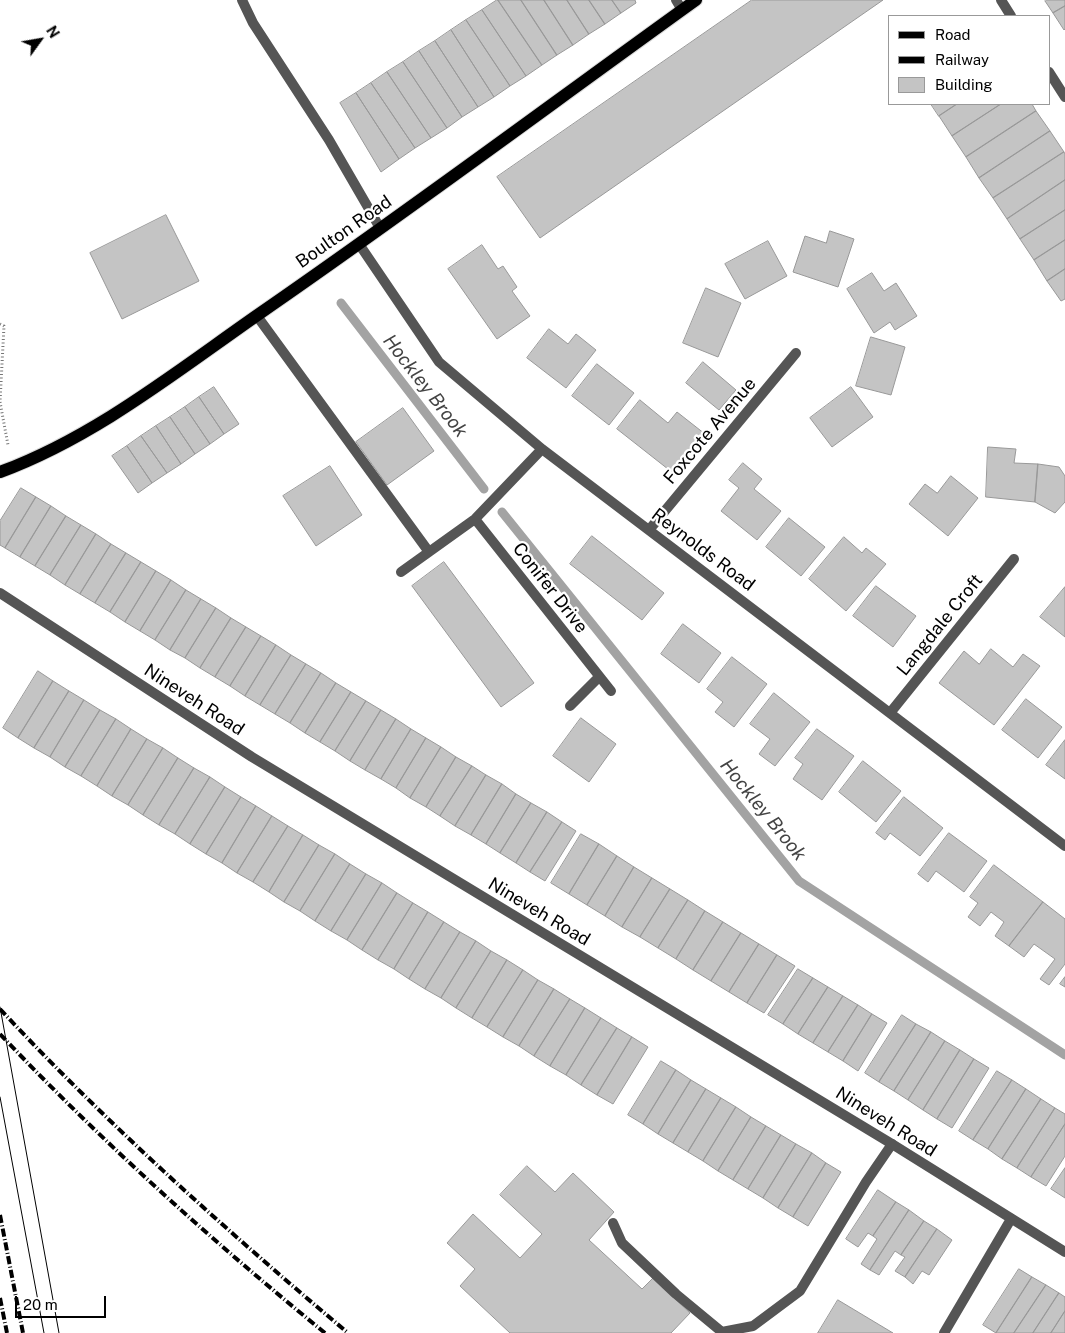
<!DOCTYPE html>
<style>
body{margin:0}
#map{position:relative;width:1065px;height:1333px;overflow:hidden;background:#fff;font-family:"Public Sans",sans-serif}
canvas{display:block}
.legend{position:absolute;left:888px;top:15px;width:162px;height:90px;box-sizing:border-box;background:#fff;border:1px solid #999;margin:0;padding:6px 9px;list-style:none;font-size:15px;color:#000}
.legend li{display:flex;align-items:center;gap:10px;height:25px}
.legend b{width:25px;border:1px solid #999}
.north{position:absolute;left:15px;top:15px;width:50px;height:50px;-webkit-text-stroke:4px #fff;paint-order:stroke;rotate:58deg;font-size:14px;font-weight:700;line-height:20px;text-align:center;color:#000}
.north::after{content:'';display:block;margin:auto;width:18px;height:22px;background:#000;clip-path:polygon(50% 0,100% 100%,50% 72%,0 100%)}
.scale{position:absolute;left:15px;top:1296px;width:91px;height:22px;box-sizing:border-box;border:2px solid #000;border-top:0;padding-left:6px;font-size:15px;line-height:18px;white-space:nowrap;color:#000;-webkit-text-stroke:4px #fff;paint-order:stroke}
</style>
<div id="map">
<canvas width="1065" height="1333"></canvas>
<ul class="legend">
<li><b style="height:6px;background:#000"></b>Road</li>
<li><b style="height:6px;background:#000"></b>Railway</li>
<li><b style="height:14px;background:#c4c4c4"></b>Building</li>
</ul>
<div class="north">N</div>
<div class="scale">20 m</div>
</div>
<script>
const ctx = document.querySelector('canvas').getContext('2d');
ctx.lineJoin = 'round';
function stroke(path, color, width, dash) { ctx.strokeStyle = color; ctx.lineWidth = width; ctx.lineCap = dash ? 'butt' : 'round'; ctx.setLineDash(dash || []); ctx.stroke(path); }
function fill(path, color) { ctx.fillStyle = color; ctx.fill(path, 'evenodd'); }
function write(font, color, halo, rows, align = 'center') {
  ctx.font = font + ' "Public Sans",sans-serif'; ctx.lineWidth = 4.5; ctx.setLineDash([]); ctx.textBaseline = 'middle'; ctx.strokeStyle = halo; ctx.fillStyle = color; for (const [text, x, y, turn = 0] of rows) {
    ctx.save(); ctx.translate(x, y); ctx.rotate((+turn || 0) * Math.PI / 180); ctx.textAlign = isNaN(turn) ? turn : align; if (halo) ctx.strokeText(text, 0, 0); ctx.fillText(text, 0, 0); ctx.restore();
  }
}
stroke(new Path2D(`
 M341,303L484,489
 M502,512L799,881L1065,1055`), '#a3a3a3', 9);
const building = new Path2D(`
 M497,0H498L542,65L526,76L482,10Z
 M498,0H521L557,55L542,65Z
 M521,0H544L573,45L557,55Z
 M544,0H567L589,34L573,45Z
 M567,0H589L605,24L589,34Z
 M589,0H612L621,13L605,24Z
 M612,0H635L636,3L621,13Z
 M752,0H883L540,238L497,177Z
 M1046,0H1065V6L1053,13L1045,1Z
 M1065,6V29L1064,30L1053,13Z
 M482,10L526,76L510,86L466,20Z
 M466,20L510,86L494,97L451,30Z
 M451,30L494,97L478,107L435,41Z
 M435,41L478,107L462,117L419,51Z
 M419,51L462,117L447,128L403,62Z
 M403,62L447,128L431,138L387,72Z
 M387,72L431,138L415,148L371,83Z
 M371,83L415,148L399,159L356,93Z
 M356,93L399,159L381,172L340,103Z
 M931,104H957L939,116Z
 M957,104H1001L952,136L939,116Z
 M1001,104H1032L1036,111L966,157L952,136Z
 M1036,111L1050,131L979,178L966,157Z
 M1050,131L1064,152L993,198L979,178Z
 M1064,152L1065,154V180L1007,219L993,198Z
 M1065,180V210L1020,239L1007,219Z
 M1065,210V240L1034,260L1020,239Z
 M166,215L199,281L122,319L90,253Z
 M830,231L854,239L838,287L793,272L805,236L826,243Z
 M1065,240V269L1047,281L1034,260Z
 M768,241L787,276L745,299L725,264Z
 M482,245L498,269L503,266L517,287L512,291L530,316L497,339L448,269Z
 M1065,269V299L1061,301L1047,281Z
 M872,273L884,291L896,283L917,316L895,330L890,322L874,333L847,289Z
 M706,288L741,303L718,357L683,343Z
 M549,329L568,344L576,334L596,350L566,388L527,358Z
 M871,337L905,347L891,395L856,386Z
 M703,362L736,390L719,410L686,383Z
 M597,364L634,393L609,425L572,396Z
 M214,387L239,424L224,434L199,397Z
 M851,387L873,417L832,447L810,418Z
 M199,397L224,434L210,444L185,407Z
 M640,400L668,423L677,412L705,434L673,473L617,429Z
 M185,407L210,444L195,454L170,417Z
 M403,408L434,451L387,485L356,442Z
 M170,417L195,454L181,464L156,426Z
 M156,426L181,464L167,473L141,436Z
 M141,436L167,473L152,483L127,446Z
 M127,446L152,483L138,493L112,456Z
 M988,447L1016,449L1014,463L1038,464L1035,502L986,497Z
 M743,463L762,479L754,489L781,511L757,540L721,511L739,488L729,480Z
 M1038,464L1059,467L1065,476V502L1055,513L1035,502Z
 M330,466L362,515L316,546L283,496Z
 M951,476L978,498L948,536L909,504L925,484L937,493Z
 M21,488L36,497L5,548L0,545V521Z
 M36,497L51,506L20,557L5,548Z
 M51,506L66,516L35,566L20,557Z
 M66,516L81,525L50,575L35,566Z
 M789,518L825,547L801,576L766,547Z
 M81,525L96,534L65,585L50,575Z
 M96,534L111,544L80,594L65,585Z
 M592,536L664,593L642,620L570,564Z
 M844,537L862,553L866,548L886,564L846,611L809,579Z
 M111,544L126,553L95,603L80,594Z
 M126,553L141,562L110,612L95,603Z
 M141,562L156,571L125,622L110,612Z
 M444,562L534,683L501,707L412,586Z
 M156,571L171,580L140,631L125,622Z
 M171,580L186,590L155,640L140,631Z
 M876,586L916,616L893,647L853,616Z
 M1065,587V637L1040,617Z
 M186,590L201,599L170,650L155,640Z
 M201,599L216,608L185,658L170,650Z
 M216,608L231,618L200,668L185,658Z
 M231,618L246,627L215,677L200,668Z
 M683,624L721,653L699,683L661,654Z
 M246,627L261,636L230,686L215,677Z
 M261,636L276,645L245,696L230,686Z
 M276,645L291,655L260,705L245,696Z
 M991,649L1013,667L1023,654L1040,666L994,725L939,683L964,651L979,664Z
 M291,655L306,664L275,714L260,705Z
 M732,657L767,684L734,727L715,712L723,702L707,689Z
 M306,664L321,673L290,723L275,714Z
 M38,671L53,681L18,738L3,728Z
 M321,673L336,683L305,733L290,723Z
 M53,681L69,691L34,748L18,738Z
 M336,683L351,692L320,742L305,733Z
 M69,691L84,700L50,757L34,748Z
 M351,692L366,701L335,751L320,742Z
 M774,693L810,722L775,766L759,754L770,739L750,724Z
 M1026,699L1062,727L1038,758L1002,730Z
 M84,700L100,710L65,767L50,757Z
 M366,701L381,710L350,761L335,751Z
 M100,710L116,719L81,776L65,767Z
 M381,710L396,719L365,770L350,761Z
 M581,718L616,744L589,782L553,756Z
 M116,719L131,729L97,786L81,776Z
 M396,719L411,729L381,779L365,770Z
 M131,729L147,739L112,796L97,786Z
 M411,729L426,738L396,788L381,779Z
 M817,729L854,756L822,800L793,779L803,764L795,758Z
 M426,738L441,747L410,798L396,788Z
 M147,739L163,748L128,805L112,796Z
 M1065,740V779L1046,765Z
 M441,747L456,757L426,807L410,798Z
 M163,748L178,758L143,815L128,805Z
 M456,757L472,766L440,816L426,807Z
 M178,758L194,768L159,825L143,815Z
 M863,761L901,791L876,822L839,792Z
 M472,766L486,775L455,826L440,816Z
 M194,768L210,777L175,834L159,825Z
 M486,775L502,784L471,835L455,826Z
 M210,777L225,787L190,844L175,834Z
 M502,784L516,794L486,844L471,835Z
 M225,787L241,797L206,854L190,844Z
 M516,794L531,803L500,853L486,844Z
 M241,797L256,806L222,863L206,854Z
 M904,797L943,828L920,856L890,833L885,840L876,833Z
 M531,803L547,812L516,863L500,853Z
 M256,806L272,816L237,873L222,863Z
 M547,812L562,822L530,872L516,863Z
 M272,816L288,826L253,882L237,873Z
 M562,822L576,831L545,881L530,872Z
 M288,826L303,835L269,892L253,882Z
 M949,833L987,861L964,892L936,871L928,882L918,874Z
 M581,834L599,844L569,894L551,883Z
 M303,835L319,845L284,902L269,892Z
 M599,844L617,856L587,905L569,894Z
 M319,845L335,854L300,911L284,902Z
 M335,854L350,864L315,921L300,911Z
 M617,856L634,867L605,916L587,905Z
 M350,864L366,874L331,931L315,921Z
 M994,865L1043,902L1009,946L995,936L1004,922L991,912L980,926L968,917L978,903L970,897Z
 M634,867L652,878L622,927L605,916Z
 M366,874L382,883L347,940L331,931Z
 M652,878L670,889L640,937L622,927Z
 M382,883L397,893L362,950L347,940Z
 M670,889L688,900L658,948L640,937Z
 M397,893L413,903L378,960L362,950Z
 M688,900L705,911L676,959L658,948Z
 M1043,902L1065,919V964L1049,985L1040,979L1055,959L1034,944L1024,957L1009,946Z
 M413,903L428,912L394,969L378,960Z
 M705,911L723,922L693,970L676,959Z
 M428,912L444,922L409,979L394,969Z
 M444,922L460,932L425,989L409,979Z
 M723,922L741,933L711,981L693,970Z
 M460,932L476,941L441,998L425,989Z
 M741,933L759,944L729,992L711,981Z
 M476,941L491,951L456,1008L441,998Z
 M759,944L777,955L747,1003L729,992Z
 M491,951L507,960L472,1018L456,1008Z
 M777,955L795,966L764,1013L747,1003Z
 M507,960L523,970L487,1027L472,1018Z
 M798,969L813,978L783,1024L768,1015Z
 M523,970L538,980L503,1037L487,1027Z
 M1065,977V987L1060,984Z
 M813,978L828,987L798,1034L783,1024Z
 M538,980L554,989L519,1046L503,1037Z
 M828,987L843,996L813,1043L798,1034Z
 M554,989L570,999L534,1056L519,1046Z
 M843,996L858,1005L828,1052L813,1043Z
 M570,999L585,1008L550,1066L534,1056Z
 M858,1005L872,1014L843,1061L828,1052Z
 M585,1008L601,1018L566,1075L550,1066Z
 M872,1014L887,1023L858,1071L843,1061Z
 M902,1015L916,1024L879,1082L865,1073Z
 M601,1018L617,1028L581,1085L566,1075Z
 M916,1024L931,1032L894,1091L879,1082Z
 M617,1028L632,1037L597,1095L581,1085Z
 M931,1032L945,1041L908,1100L894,1091Z
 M632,1037L648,1047L613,1104L597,1095Z
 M945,1041L960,1050L923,1110L908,1100Z
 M960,1050L974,1059L937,1119L923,1110Z
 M974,1059L989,1068L952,1128L937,1119Z
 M661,1061L676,1070L643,1124L628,1115Z
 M676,1070L691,1080L658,1134L643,1124Z
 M997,1071L1012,1080L973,1140L959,1131Z
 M691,1080L706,1089L673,1143L658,1134Z
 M1012,1080L1026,1089L988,1149L973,1140Z
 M706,1089L721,1098L688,1152L673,1143Z
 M1026,1089L1041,1099L1002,1159L988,1149Z
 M721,1098L736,1107L703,1161L688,1152Z
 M1041,1099L1055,1108L1017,1168L1002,1159Z
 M736,1107L751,1117L718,1171L703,1161Z
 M1055,1108L1065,1114V1124L1031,1177L1017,1168Z
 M751,1117L766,1126L733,1180L718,1171Z
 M1065,1124V1156L1046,1186L1031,1177Z
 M766,1126L781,1135L748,1189L733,1180Z
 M781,1135L796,1144L763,1198L748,1189Z
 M796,1144L812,1153L778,1208L763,1198Z
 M812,1153L826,1163L793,1217L778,1208Z
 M826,1163L841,1172L808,1226L793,1217Z
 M527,1166L555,1192L573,1173L614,1212L589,1240L642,1289L653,1278L690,1313L671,1333H510L460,1286L475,1269L447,1243L473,1214L520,1258L542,1234L500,1195Z
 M1065,1168V1198L1051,1189Z
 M878,1190L896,1202L873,1236L868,1233L858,1247L846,1239Z
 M896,1202L909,1210L870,1270L861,1264L877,1239L873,1236Z
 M909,1210L924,1221L901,1255L895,1251L879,1275L870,1270Z
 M924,1221L937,1229L905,1277L895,1271L905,1257L901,1255Z
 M937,1229L952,1240L929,1275L922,1271L913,1284L905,1277Z
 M1019,1269L1032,1277L996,1333L983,1325Z
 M1032,1277L1046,1285L1014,1333H996Z
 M1046,1285L1059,1293L1033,1333H1014Z
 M1059,1293L1065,1297V1311L1051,1333H1033Z
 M838,1300L893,1333H818Z
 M1065,1311V1333H1051Z`);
fill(building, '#c4c4c4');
stroke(building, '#999', 1);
const primary = new Path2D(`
 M0,472C95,437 177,371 259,314C407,212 550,105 696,0`);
stroke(primary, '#dbdbdb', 14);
stroke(new Path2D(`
 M0,324L4,326L0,402L8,445`), '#777', 3, [1, 2.5]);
stroke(new Path2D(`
 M242,0L253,23L329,140L380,228
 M613,1223L622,1243L676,1294L722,1332L753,1326L800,1291L866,1182L892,1144`), '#555', 10);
stroke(new Path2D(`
 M676,0L682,10
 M1001,0L1011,16
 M1049,72L1065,97
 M359,244L439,362L542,449L1065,846
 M257,316L429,552
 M475,519L611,691
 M649,530L796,353
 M401,572L475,519L542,449
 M0,593L252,757L892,1144L1065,1252
 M570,706L599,677
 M890,713L1014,559
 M944,1333L1011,1219`), '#555', 10);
stroke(primary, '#000', 12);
stroke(new Path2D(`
 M0,1007L59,1333
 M0,1097L44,1333`), '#000', 1);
stroke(new Path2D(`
 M0,1009C108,1125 227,1231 348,1333
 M0,1034C101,1141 211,1240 325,1333
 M0,1215L23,1333
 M0,1298L7,1333`), '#000', 4, [8, 2.5, 1, 2.5]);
write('18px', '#000', '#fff', [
 ["Boulton Road",344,232,-35],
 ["Foxcote Avenue",710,431,-50],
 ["Reynolds Road",703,550,37],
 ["Conifer Drive",550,588,52],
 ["Langdale Croft",940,625,-51],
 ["Nineveh Road",194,700,33],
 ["Nineveh Road",539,912,31],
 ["Nineveh Road",886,1122,32]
]);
write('italic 19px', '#444', '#fff', [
 ["Hockley Brook",425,386,52],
 ["Hockley Brook",763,810,51]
]);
</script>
